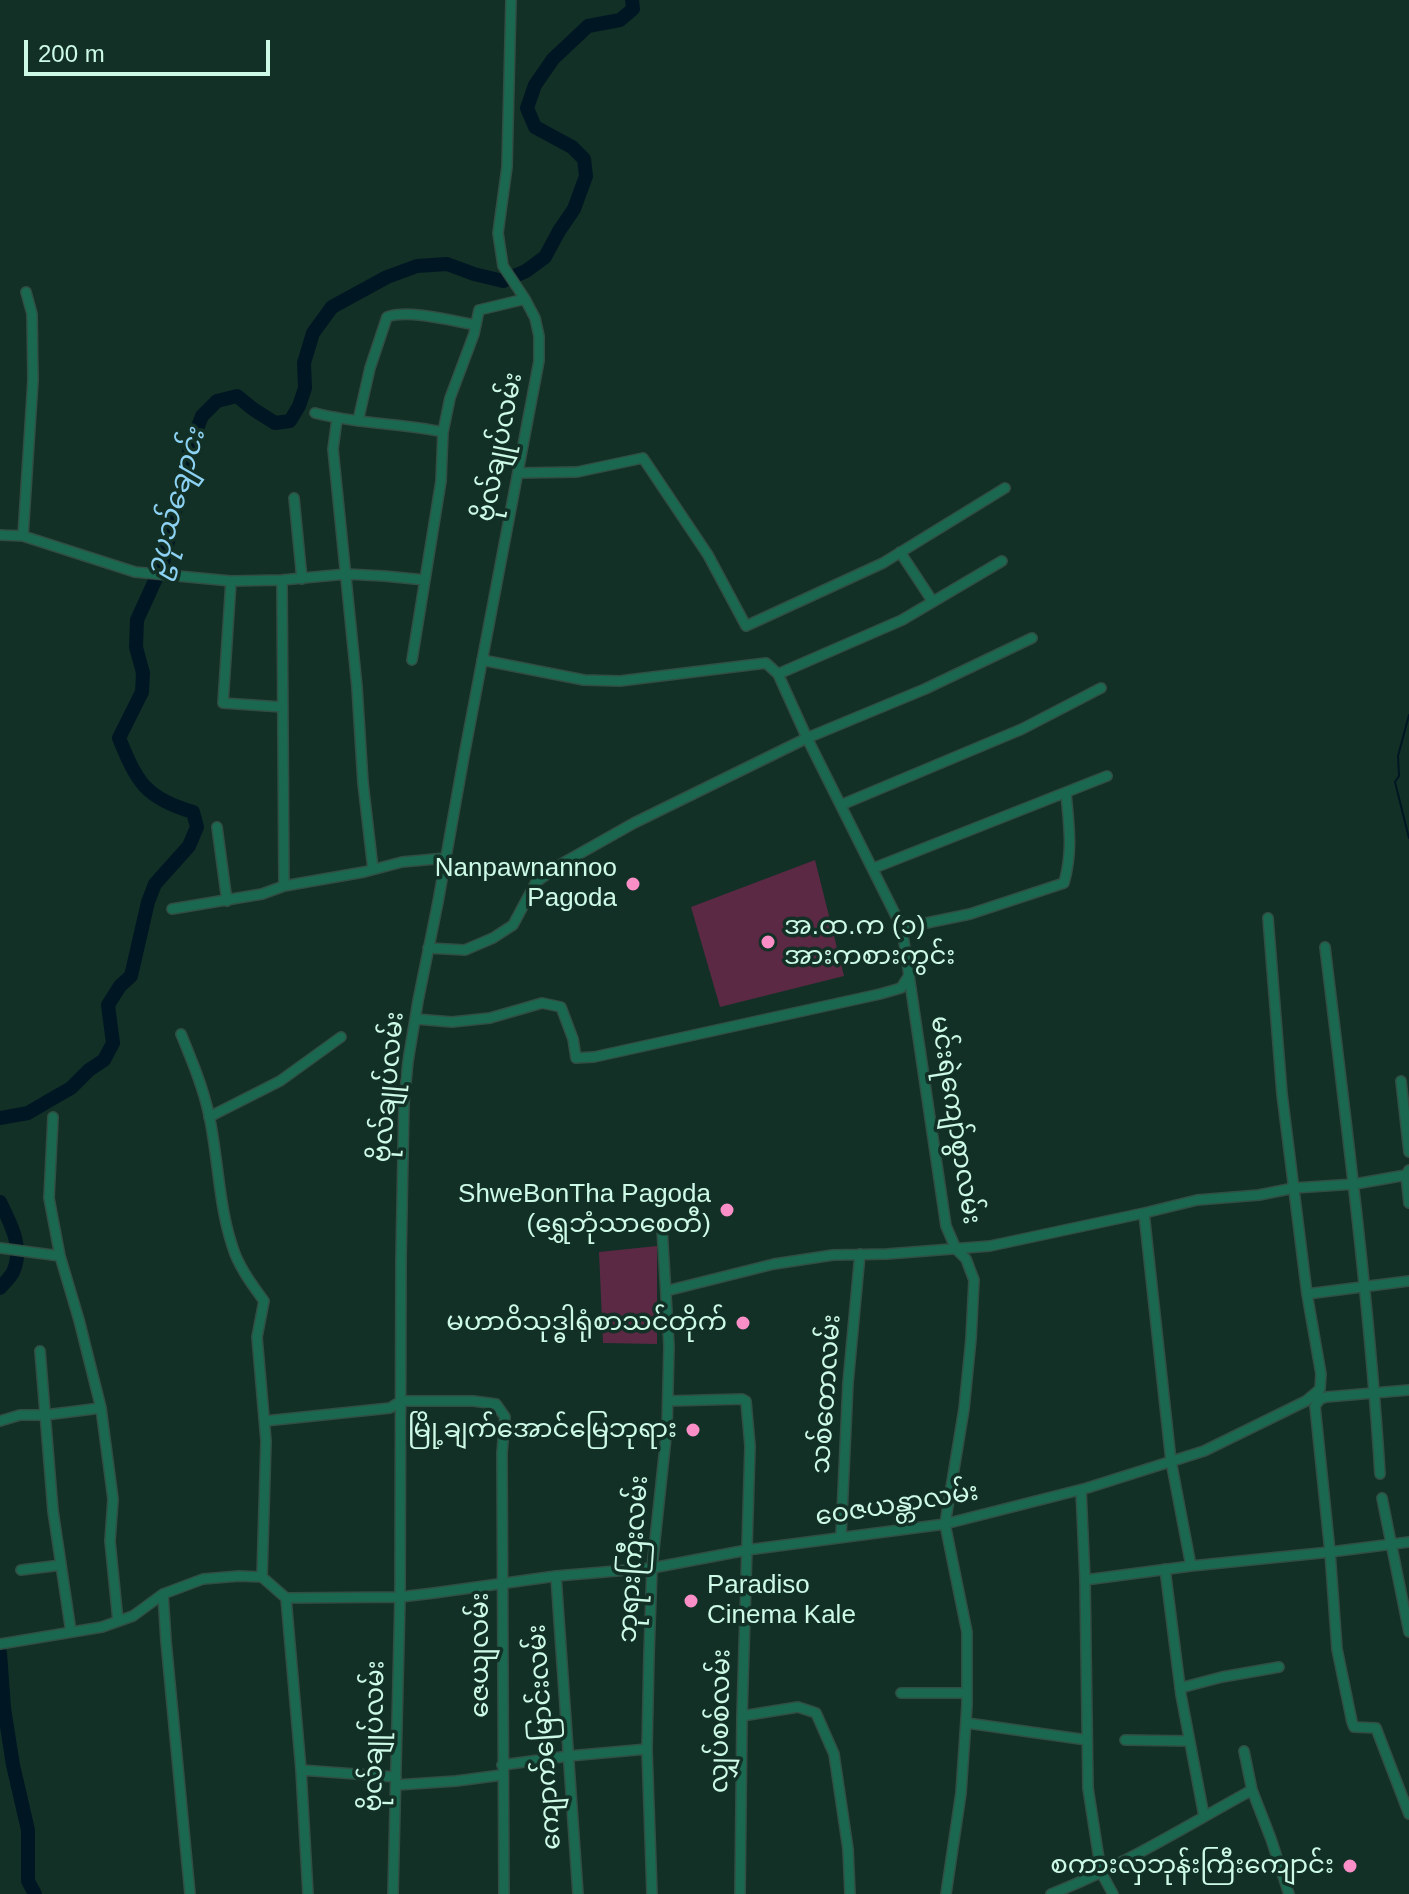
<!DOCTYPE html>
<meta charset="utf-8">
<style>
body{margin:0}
#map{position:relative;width:1409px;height:1894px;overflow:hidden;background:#123026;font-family:Helvetica,sans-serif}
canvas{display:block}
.scale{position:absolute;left:24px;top:40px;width:246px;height:36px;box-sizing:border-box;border:4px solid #cdf9e7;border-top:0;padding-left:10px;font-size:24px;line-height:28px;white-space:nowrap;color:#cdf9e7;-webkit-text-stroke:6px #123026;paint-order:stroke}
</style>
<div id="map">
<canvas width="1409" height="1894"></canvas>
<div class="scale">200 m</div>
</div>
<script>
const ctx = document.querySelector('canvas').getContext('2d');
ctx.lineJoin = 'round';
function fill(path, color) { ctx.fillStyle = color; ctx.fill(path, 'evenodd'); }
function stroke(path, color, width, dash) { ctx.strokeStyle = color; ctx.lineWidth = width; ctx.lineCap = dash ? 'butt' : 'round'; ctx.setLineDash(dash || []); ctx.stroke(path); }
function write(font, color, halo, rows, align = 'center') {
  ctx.font = font + ' Helvetica,"Noto Sans Myanmar",sans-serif'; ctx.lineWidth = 7; ctx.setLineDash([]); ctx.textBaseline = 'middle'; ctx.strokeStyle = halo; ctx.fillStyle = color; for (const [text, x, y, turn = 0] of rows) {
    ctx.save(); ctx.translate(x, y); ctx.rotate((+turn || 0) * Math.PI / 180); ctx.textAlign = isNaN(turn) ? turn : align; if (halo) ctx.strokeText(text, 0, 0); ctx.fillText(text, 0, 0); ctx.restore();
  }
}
fill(new Path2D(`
 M815,860L844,976L720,1007L691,907Z
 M657,1246V1344L603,1343L599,1252Z`), '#5b2944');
stroke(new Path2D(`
 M1409,715L1398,756L1399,776L1395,782L1409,838`), '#001723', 2);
stroke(new Path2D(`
 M0,1118L28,1113L50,1100L71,1088L89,1070L104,1060L113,1043L108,1005L120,986L131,976L148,902L155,884L189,846L197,827L193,812C145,798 137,782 119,738L142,692L143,673L136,647L137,620L163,563L191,444L202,416L217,401L237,396L253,409L275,423L290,421L299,406L305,388L304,363L313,333L332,307L387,277L417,266L447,264L474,274L503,281L526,271L545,257L559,231L574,209L586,176L584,159L572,147L535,127L527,108L535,85L553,59L588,26L620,20L633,9L632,0
 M0,1202C11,1224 24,1248 13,1272C10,1278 4,1283 0,1288
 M0,1653L4,1708L13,1765L28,1830V1881L35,1894`), '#001723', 14);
const minor = new Path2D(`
 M26,292L32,314L33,380L23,536L135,572L231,581L282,580L346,574L384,576L425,580
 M315,413C357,424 400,423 443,432
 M337,419L333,449L357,687L363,783L373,869
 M358,421L370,368L387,317C408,309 453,321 476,325
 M518,473L577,472L643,458L708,555L746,626L883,563L1005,488
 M294,498L302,579
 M0,535L23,536
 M900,552L933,602
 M282,580L284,886
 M231,581L223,703L282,707
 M412,660L441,481L443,432L450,398L474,334L479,310L525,299
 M482,660L584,680L620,681L766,663L778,674L807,738L902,928L946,1226L956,1249L966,1259L974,1280L971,1339L964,1409L945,1524L967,1632V1705L961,1793L946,1894
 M778,674L902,620L1002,561
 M841,805L1022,729L1101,688
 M217,827L227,901
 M874,868L1107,776
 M172,909L262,894L284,886L364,872L402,862L446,858
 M902,928L970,914L1064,883C1073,850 1069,827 1066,793
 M1325,947C1346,1122 1369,1297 1380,1474
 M428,948L465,950L493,938L513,925L536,882L563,863L634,823L807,738L925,689L1032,638
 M416,1019L452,1022L490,1018L542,1003L561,1007L573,1039L576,1058L594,1057L880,994L901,988L910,974
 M181,1034C192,1061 203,1087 209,1115C219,1161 218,1208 235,1254C242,1271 253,1286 264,1301L257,1337L266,1441L262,1577
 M1401,1081L1409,1152
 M53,1117L49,1198L60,1256L79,1320L101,1408L113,1499L110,1541L118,1621
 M209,1117L280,1081L341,1037
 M1406,1175L1409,1203
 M0,1248L60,1256
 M666,1291L774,1264L833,1255L887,1254L990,1246L1144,1213L1197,1200L1259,1195L1294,1188L1355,1184L1406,1175L1409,1170
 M1307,1294L1409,1281
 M40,1351L53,1511L71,1632
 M1409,1390L1326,1397L1320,1399L1315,1406L1330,1552L1337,1649L1352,1722L1354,1727L1376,1728L1409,1814
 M668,1401L742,1399L746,1401L750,1446L742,1716L740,1894
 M0,1421L20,1415H45L101,1408
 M265,1421L390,1408L401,1401H473L496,1404L505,1417L502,1453L504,1894
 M1081,1490L1085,1580L1088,1788L1101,1872L1113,1894
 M1382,1498L1409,1632
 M841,1536L848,1383L860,1254
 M1191,1566L1330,1552L1409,1542
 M1165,1569L1181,1695L1204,1816
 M21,1570L61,1565
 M556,1576L578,1894
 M1085,1580L1191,1566L1171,1461L1144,1213
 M163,1594L166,1641L190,1894
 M286,1598L301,1770L308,1894
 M0,1644L102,1627L133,1616L163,1594L203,1579L239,1576L262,1577L286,1598L400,1597L434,1593L556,1576L652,1568L747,1550L945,1524L1087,1488L1204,1451L1306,1401L1320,1389L1321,1374L1307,1294L1282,1094L1268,918
 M1180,1688L1222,1677L1279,1667
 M901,1693H967
 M742,1716L798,1707L816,1713L834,1754L848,1849L850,1894
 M967,1723L1087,1740
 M1125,1740L1189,1741
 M1244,1751L1252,1790L1271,1839L1289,1894
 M502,1765L569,1756L647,1749
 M301,1770L396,1777
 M396,1785L456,1781L502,1775
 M393,1894L400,1597L401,1260L404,1103L408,1061L418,1001L438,902L464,756L539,361V336L535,318L525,299L503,266L498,233L507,167L511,0
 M652,1894L647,1749L649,1654L652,1568L667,1428L669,1346L662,1228
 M1051,1894C1121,1867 1186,1826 1252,1790`);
stroke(minor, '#314e43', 12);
stroke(minor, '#1b6850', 9);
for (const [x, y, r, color] of [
 [633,884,8,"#fa8fc7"],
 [768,942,8,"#fa8fc7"],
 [727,1210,8,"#fa8fc7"],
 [743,1323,8,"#fa8fc7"],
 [693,1430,8,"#fa8fc7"],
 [691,1601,8,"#fa8fc7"],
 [1350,1866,8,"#fa8fc7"]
]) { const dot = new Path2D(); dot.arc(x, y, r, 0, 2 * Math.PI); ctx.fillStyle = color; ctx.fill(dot); stroke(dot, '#123026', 3); }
write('26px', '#cdf9e7', '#123026', [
 ["ဗိုလ်ချုပ်လမ်း",500,447,-79],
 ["ဗိုလ်ချုပ်လမ်း",389,1087,-85],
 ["မင်းရဲကျော်စွာလမ်း",955,1120,81],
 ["သစ်တောလမ်း",827,1394,-86],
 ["ဝေဇယန္တာလမ်း",897,1505,-9],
 ["ဘုရားကြီးလမ်း",634,1559,-86],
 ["ဇေယျလမ်း",481,1655,-90],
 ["လျှပ်စစ်လမ်း",721,1721,-89],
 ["ဗိုလ်ချုပ်လမ်း",375,1736,-89],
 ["ကျောက်မြောင်းလမ်း",545,1737,-94]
]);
write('26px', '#cdf9e7', '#123026', [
 ["Nanpawnannoo",617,869],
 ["Pagoda",617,899],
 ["အ.ထ.က (၁)",784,927,"left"],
 ["အားကစားကွင်း",784,957,"left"],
 ["ShweBonTha Pagoda",711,1195],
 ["(ရွှေဘုံသာစေတီ)",711,1225],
 ["မဟာဝိသုဒ္ဓါရုံစာသင်တိုက်",727,1323],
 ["မြို့ချက်အောင်မြေဘုရား",677,1430],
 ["Paradiso",707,1586,"left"],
 ["Cinema Kale",707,1616,"left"],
 ["စကားလှဘုန်းကြီးကျောင်း",1334,1866]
], 'right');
write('italic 28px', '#8dd2f2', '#123026', [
 ["ဥပုသ်ချောင်း",176,503,-74]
]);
</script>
